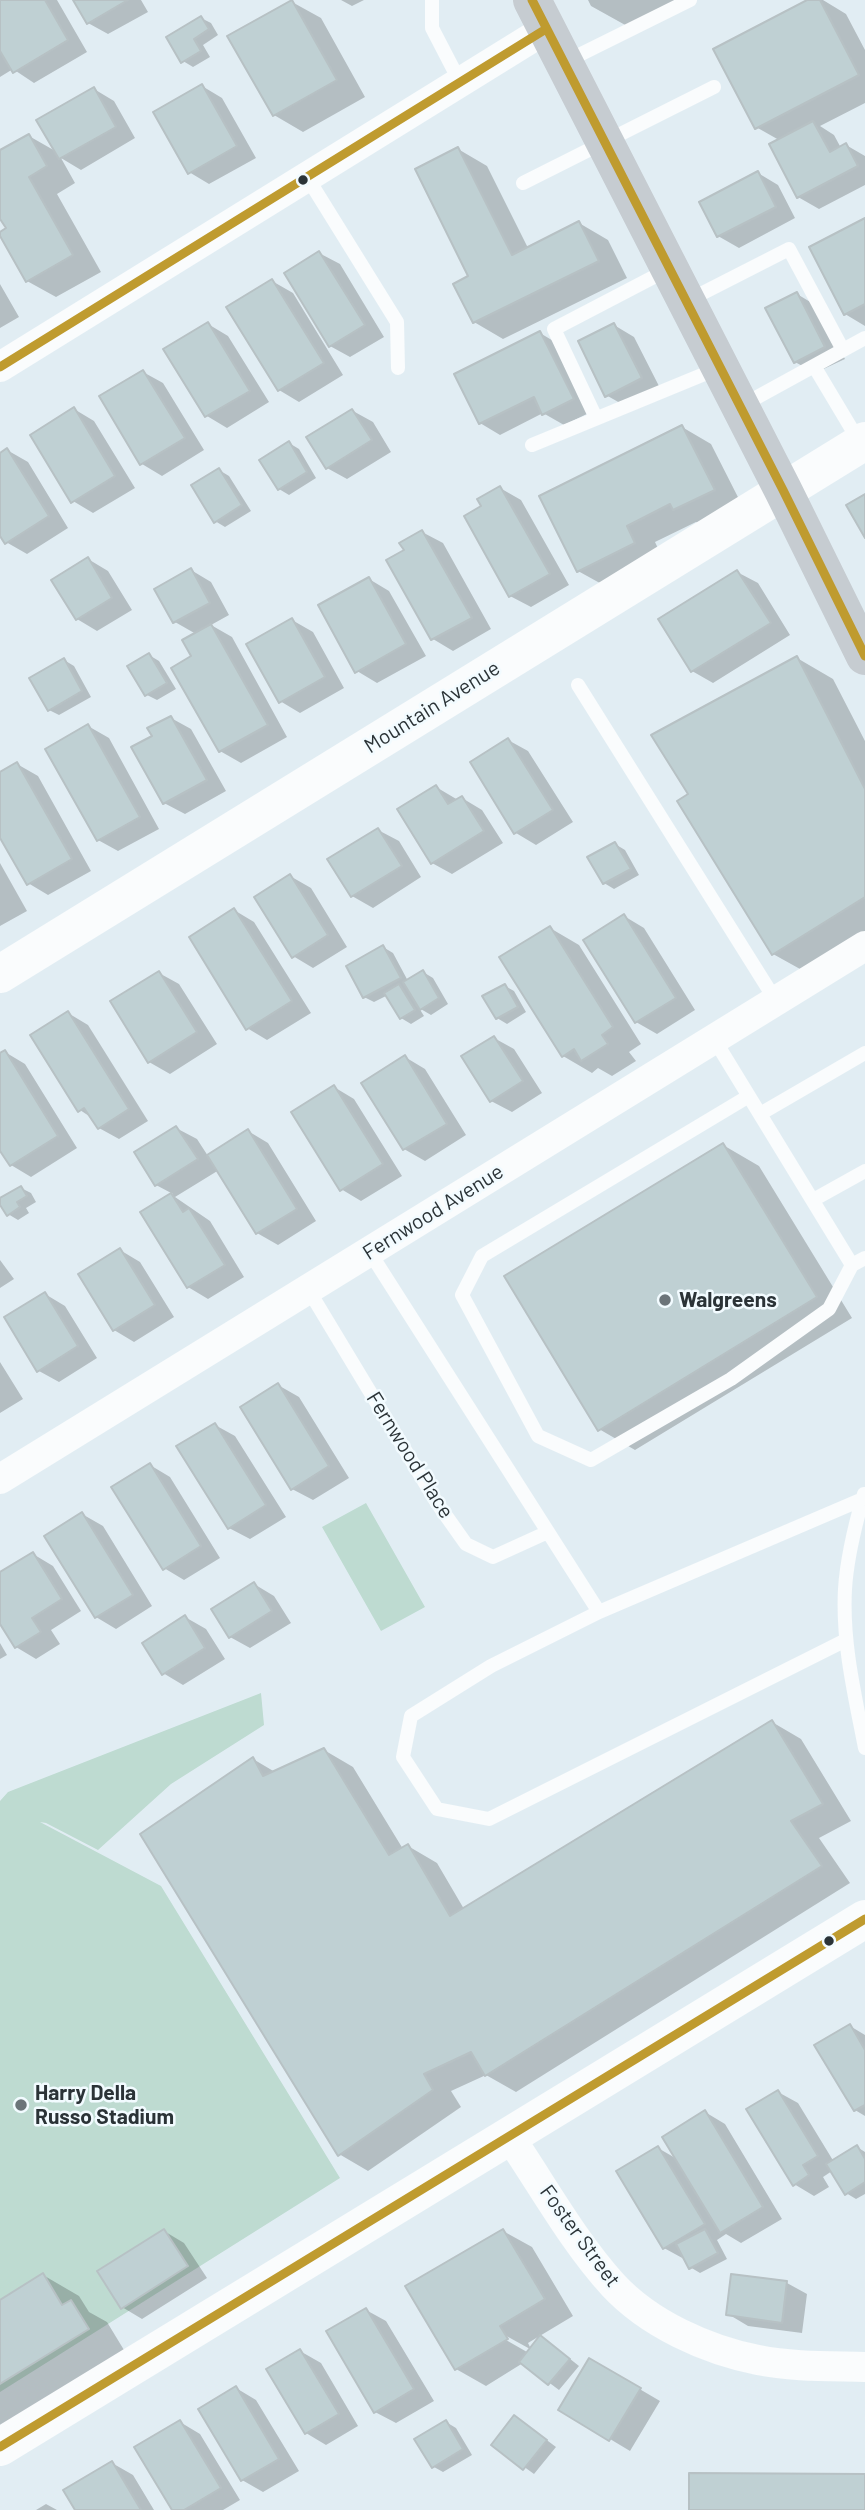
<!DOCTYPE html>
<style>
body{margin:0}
canvas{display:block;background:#e1edf3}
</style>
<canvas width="865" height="2510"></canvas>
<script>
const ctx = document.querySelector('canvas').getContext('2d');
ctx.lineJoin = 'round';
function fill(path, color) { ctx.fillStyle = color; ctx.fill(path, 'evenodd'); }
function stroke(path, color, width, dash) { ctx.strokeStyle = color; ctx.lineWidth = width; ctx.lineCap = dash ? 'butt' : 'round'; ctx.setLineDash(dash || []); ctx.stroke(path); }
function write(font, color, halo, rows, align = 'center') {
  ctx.font = font + ' Barlow,sans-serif'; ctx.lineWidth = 5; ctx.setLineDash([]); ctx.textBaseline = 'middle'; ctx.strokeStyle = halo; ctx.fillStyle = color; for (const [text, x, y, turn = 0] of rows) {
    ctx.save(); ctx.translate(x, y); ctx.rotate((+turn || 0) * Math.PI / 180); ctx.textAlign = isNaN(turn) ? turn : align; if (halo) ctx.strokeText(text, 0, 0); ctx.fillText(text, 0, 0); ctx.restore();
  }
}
fill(new Path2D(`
 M366,1503L425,1607L381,1631L322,1527Z
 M261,1693L264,1725L171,1784L98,1850L46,1823L40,1822L161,1886L340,2178L0,2392V1801L8,1792Z`), '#bedbd1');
fill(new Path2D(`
 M0,0H57L87,52L34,83L13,69L0,77Z
 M75,0H141L148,12L108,34L88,23Z
 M341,0H364L352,6Z
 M588,0H678L627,26L591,6Z
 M811,0H823L846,14L865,50V103L820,126L834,135L841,148L846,145L865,156V185L819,209L798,197L779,140L756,127Z
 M292,2L321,18L365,97L303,132L274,115Z
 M201,18L211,23L218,35L203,45L210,57L193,67L183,61Z
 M202,86L222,98L256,158L209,184L189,172Z
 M94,89L114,101L135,138L81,170L61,158L75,183L57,194L101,272L56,297L27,281L8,229L0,217V152L29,136L57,152Z
 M458,149L487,166L528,248L579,223L608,240L627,278L503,339L474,322Z
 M758,173L778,185L795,218L739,248L718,236Z
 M865,220V326L845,314Z
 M319,253L340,264L384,337L350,357L330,346Z
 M272,281L293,293L343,375L299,402L279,390Z
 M0,284L19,317L0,328Z
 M797,294L817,306L845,359L815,373L795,362Z
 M208,324L228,336L269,402L227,428L207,416L166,350Z
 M614,325L634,337L661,390L627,407L606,395Z
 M540,333L560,345L593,411L564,425L543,413L500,435L480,423Z
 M143,372L163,383L204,450L162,476L142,464Z
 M74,409L94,421L135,488L93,513L73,501Z
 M353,411L373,422L391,452L347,479L327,468Z
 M682,427L711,444L743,507L703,526L696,522L655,542L663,559L607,587L578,571Z
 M289,443L299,449L316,478L289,495L279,489Z
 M7,450L28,462L68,528L27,554L6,542L0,532V455Z
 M219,470L229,476L251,511L225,527L215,521Z
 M500,488L521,500L569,585L531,607L510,596L484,507Z
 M422,532L443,543L491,629L453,651L433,639L389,560L406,550Z
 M88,559L108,571L132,610L97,631L77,619Z
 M191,570L211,582L229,615L211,625L232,637L287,737L241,763L220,751L194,657L196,634L175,622L156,590Z
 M737,572L758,583L790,635L713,683L692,671L660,619Z
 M369,579L389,591L426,656L377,683L357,671Z
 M292,620L313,632L344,688L300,713L280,701Z
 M149,655L159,661L176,689L157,700L147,695Z
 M797,658L833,679L865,741V940L809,974L773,954Z
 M64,660L74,666L91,697L59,715L49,710Z
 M171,718L191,729L226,791L185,814L164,803L154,736Z
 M88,726L109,738L159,829L118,851L98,840Z
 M508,740L528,751L573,822L536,845L516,833L472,762Z
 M17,764L38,776L91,871L48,895L28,883L0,834V774Z
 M436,787L458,800L462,798L482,810L503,843L452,874L432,863Z
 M378,830L399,841L421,877L373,908L352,896Z
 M615,844L625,850L639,875L614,889L604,883Z
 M0,863L27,911L0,926Z
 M290,876L311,888L347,947L313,968L293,956Z
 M234,910L254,922L311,1013L267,1040L247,1028Z
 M624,916L644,928L695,1010L657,1034L636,1022Z
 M550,928L579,945L641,1044L629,1052L636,1061L612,1076L598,1068L592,1073L563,1056Z
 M383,947L393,953L408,981L423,972L433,978L448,1004L431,1015L419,1008L424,1016L411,1024L401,1018L388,995L374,1002L364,997Z
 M159,973L179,984L217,1044L170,1074L149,1062Z
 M505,986L514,991L526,1012L507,1024L497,1018Z
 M68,1013L88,1025L148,1121L119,1139L99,1128L92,1118L80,1110Z
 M494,1038L514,1049L542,1093L512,1112L491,1101Z
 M5,1052L25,1064L77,1148L31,1177L11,1165L0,1148V1055Z
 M405,1057L425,1069L466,1135L425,1161L404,1149Z
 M334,1087L354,1099L402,1176L361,1201L341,1189Z
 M176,1128L197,1139L208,1156L248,1131L268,1143L316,1221L278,1245L257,1233L219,1170L175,1197L210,1221L244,1277L208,1299L188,1287L142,1213L173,1194L156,1185Z
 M723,1145L759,1166L852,1318L635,1450L599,1429Z
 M21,1188L31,1193L36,1202L26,1208L29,1213L18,1220L8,1214L0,1200Z
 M120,1250L140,1262L174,1317L134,1342L114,1330Z
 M0,1260L14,1279L0,1288Z
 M45,1294L65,1306L97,1358L59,1382L39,1371Z
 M0,1362L23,1399L0,1413Z
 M278,1385L299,1397L349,1478L313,1500L292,1489Z
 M215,1425L235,1436L286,1517L250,1539L229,1528Z
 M150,1465L170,1477L220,1558L184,1580L164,1568Z
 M82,1514L103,1526L152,1606L116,1629L96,1617Z
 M33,1554L53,1566L81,1611L51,1630L60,1644L36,1659L16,1647L0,1621V1574Z
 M254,1584L274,1596L291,1623L250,1648L230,1637Z
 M185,1617L206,1629L225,1659L183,1685L163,1673Z
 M0,1643L7,1655L0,1659Z
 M772,1722L801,1739L851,1821L819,1838L850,1883L516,2092L486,2075L451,2091L461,2107L368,2171L339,2154L253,1759L275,1772L324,1750L353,1767L403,1849L408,1846L437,1863L464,1909Z
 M850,2026L865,2035V2116L855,2110Z
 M778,2092L798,2103L834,2162L857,2147L865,2152V2194L856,2199L846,2193L832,2171L823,2177L829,2187L814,2196L794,2184Z
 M705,2112L725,2124L782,2219L741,2243L726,2234L717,2240L727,2259L700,2273L690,2267L684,2259L664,2248L658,2148L677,2159Z
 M164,2231L184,2243L207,2278L142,2319L122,2307Z
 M503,2231L532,2247L573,2316L528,2343L531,2349L550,2343L579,2366L559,2390L523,2363L486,2386L456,2369ZM501,2333L530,2349L527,2352L499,2336Z
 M43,2275L79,2296L89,2312L107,2322L124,2350L0,2427V2302Z
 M733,2275L787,2283L807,2294L802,2333L748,2326L728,2314Z
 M366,2310L386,2321L434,2401L396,2423L375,2412Z
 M300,2351L321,2363L358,2426L326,2445L306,2433Z
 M590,2360L660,2401L630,2451L560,2409Z
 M236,2388L256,2400L299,2471L263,2492L242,2480Z
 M180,2422L200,2434L240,2500L223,2510H174Z
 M446,2422L456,2428L472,2455L443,2472L434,2467Z
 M524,2423L556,2447L534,2474L494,2445Z
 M112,2463L133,2475L154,2510H77Z
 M46,2504L57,2510H36Z`), '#0003');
const building = new Path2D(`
 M0,0H45L68,40L13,73L0,51Z
 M73,0H128L87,24Z
 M292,0L337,80L273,116L227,36Z
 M807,0H820L859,75L755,129L713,49Z
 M201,16L209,29L194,39L201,51L181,63L166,37Z
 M202,84L237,146L188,174L153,112Z
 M94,87L116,127L59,159L36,120Z
 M813,121L830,152L846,143L858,166L797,198L769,144Z
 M29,134L47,166L29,177L73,255L26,282L0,236V232L6,228L0,219V150Z
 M458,147L512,255L579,221L599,261L473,323L453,284L468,276L415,169Z
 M758,171L776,207L717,237L699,202Z
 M865,218V304L844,315L809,247Z
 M319,251L365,325L329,347L284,273Z
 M272,279L324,363L278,391L226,307Z
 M797,292L825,347L794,363L765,308Z
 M208,322L250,391L205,417L163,349Z
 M614,323L642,378L605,397L578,341Z
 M540,331L574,399L542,415L534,397L479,424L454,374Z
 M143,370L185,438L140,465L99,396Z
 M74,407L115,476L71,503L30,435Z
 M352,409L372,440L326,469L306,437Z
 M682,425L715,490L673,510L670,504L627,526L635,543L577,572L539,496Z
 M289,441L307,472L278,490L259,460Z
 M7,448L49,516L5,544L0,536V453Z
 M219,468L242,505L214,523L191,485Z
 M500,486L550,574L509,597L464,516L481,506L477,499Z
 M865,494V538L846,505Z
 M422,530L472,618L431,640L386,560L404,550L399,543Z
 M88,557L112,598L76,620L51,580Z
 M191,568L210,603L173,623L154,589Z
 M737,570L771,623L691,672L658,619Z
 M369,577L406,644L355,673L318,605Z
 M292,618L325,677L279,703L246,644Z
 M211,624L268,725L219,752L171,668L191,656L182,640Z
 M149,653L167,683L145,696L127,666Z
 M797,656L865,789V897L772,955L677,801L688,794L651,735Z
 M64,658L82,691L48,711L29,678Z
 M171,716L207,780L163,804L131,747L152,736L147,728Z
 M88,724L140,817L97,841L45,749Z
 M508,738L553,810L514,834L470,762Z
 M17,762L72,859L27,885L0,838V772Z
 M436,785L448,804L462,796L484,831L431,864L397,809Z
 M378,828L402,866L351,897L327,859Z
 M615,842L631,869L603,884L587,857Z
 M290,874L328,935L292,958L254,897Z
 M234,908L292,1001L246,1030L189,937Z
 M624,914L676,998L635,1023L583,940Z
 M550,926L613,1027L602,1035L608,1044L581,1061L574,1049L562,1057L499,957Z
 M383,945L401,978L363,998L346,966Z
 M423,970L439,998L420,1010L403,982Z
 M159,971L197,1032L148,1063L110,1001Z
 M399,984L415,1010L400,1019L384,993Z
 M505,984L518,1007L496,1019L482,996Z
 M68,1011L129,1109L98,1129L84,1108L78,1112L30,1035Z
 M494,1036L523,1081L490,1102L461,1056Z
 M5,1050L58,1136L10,1166L0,1151V1053Z
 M405,1055L447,1124L403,1150L361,1083Z
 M334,1085L383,1164L340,1191L291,1112Z
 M176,1126L198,1159L155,1186L134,1152Z
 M248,1129L297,1209L256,1234L207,1155Z
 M723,1143L817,1297L598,1431L504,1276Z
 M21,1186L27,1196L17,1202L20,1207L7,1216L0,1205V1198Z
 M171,1193L183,1212L189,1208L225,1265L187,1288L140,1212Z
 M120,1248L155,1305L113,1331L78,1274Z
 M45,1292L78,1346L37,1372L4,1317Z
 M278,1383L329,1466L291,1490L240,1407Z
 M215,1423L266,1505L228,1529L176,1446Z
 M150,1463L201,1546L163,1570L111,1487Z
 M82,1512L133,1595L95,1618L44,1536Z
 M33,1552L62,1599L32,1618L41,1632L15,1648L0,1624V1572Z
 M254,1582L272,1611L229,1638L211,1609Z
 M185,1615L205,1648L162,1675L142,1643Z
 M772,1720L823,1804L791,1821L822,1866L485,2076L471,2052L424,2074L433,2090L338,2156L140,1834L253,1757L263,1776L324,1748L389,1855L408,1844L450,1916Z
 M850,2024L865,2050V2105L854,2111L814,2045Z
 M778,2090L818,2156L803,2165L809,2175L793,2186L746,2109Z
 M705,2110L763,2207L720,2233L662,2137Z
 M857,2145L865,2159V2182L845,2195L826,2164Z
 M658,2146L705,2224L663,2249L616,2171Z
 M164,2229L188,2266L121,2309L97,2271Z
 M503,2229L545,2299L500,2326L508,2339L455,2370L405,2286Z
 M705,2229L718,2253L689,2269L676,2244Z
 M43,2273L62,2305L71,2300L89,2329L0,2384V2300Z
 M731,2274L787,2281L782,2323L726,2315Z
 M366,2308L414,2389L374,2413L326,2331Z
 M540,2335L570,2359L548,2385L519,2362Z
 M300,2349L339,2414L305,2434L266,2369Z
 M589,2358L641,2388L609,2441L558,2410Z
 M236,2386L279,2459L241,2481L198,2409Z
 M514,2415L547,2440L523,2470L491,2445Z
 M180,2420L221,2488L184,2510H172L134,2447Z
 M446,2420L463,2449L432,2468L414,2439Z
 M112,2461L141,2510H75L63,2490Z
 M689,2473L865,2474V2510H689Z`);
fill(building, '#bfd0d3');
stroke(building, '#b7c1c4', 2);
stroke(new Path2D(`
 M432,0V28L460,82
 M565,62L690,0
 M307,177L397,322L398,368
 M523,183L714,87
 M689,300L789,249L843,350
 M814,366L860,443
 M741,406L865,338
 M596,418L554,329L669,269
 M532,445L719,368
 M578,685L776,1001
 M714,1039L852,1265
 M749,1096L482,1256L462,1295L538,1436L591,1460L731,1379L829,1309L852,1265L865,1258
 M760,1114L865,1053
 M813,1200L865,1171
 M369,1251L599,1612
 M308,1289L437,1503L466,1544L493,1557L548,1532
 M864,1494C855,1525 847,1557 845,1589C842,1643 855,1696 865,1748
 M846,1640L489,1819L437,1809L403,1757L411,1716L491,1666L599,1612L863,1499`), '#fafcfd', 14);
stroke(new Path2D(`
 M0,367L546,29
 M0,1479L865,946
 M509,2136C543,2186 573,2241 613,2285C649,2324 707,2350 758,2360C793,2367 830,2366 865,2367`), '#fafcfd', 30);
stroke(new Path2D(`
 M0,974L865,441
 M0,2447L865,1919`), '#fafcfd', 38);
stroke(new Path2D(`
 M532,0L783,490L865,656`), '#c6ccd1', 38);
stroke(new Path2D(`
 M532,0L783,490L865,656
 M0,367L546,29`), '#bf9b2f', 9);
stroke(new Path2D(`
 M0,2447L865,1919`), '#bf9b2f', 9);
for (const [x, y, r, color] of [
 [303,180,6,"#2b3337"],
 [665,1300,7,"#6b7479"],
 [829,1941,6,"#2b3337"],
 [21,2105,7,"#6b7479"]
]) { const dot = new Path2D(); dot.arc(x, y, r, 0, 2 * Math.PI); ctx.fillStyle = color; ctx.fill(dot); stroke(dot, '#f2fbff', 2.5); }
write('21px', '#2b3337', '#f2fbff', [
 ["Mountain Avenue",432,707,-32],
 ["Fernwood Avenue",433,1212,-32],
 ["Fernwood Place",410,1455,58],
 ["Foster Street",580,2236,54]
]);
write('bold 21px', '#2b3337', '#f2fbff', [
 ["Walgreens",679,1300],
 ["Harry Della",35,2093],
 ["Russo Stadium",35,2117]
], 'left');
</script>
